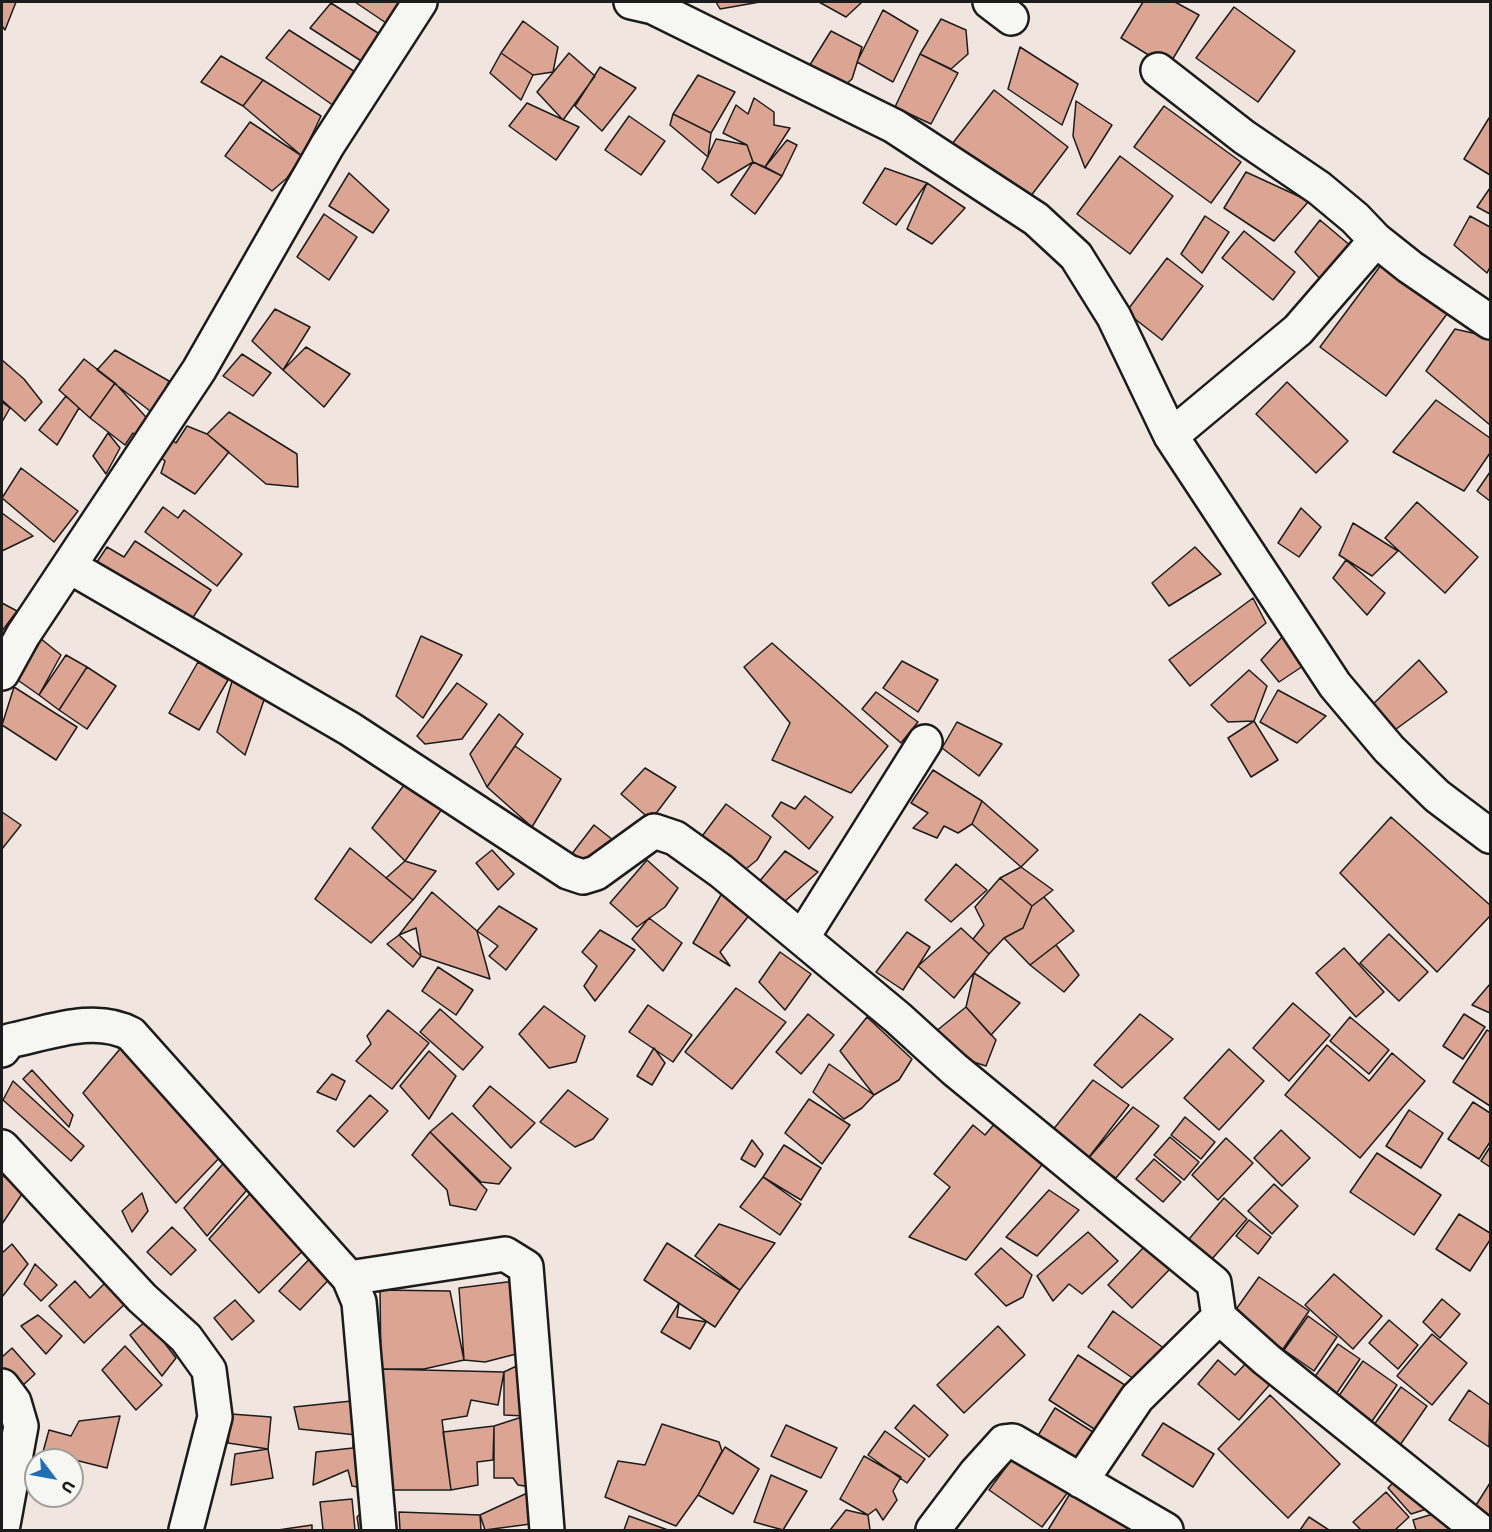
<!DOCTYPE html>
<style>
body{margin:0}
#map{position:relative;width:1492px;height:1532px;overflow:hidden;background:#f1e6df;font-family:"Shantell Sans",sans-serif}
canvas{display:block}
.frame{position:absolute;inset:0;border:3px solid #1c1c1c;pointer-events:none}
.north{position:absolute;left:24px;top:1448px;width:60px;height:60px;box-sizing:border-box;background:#f6f6f2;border:2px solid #9f9f9c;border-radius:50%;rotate:122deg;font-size:16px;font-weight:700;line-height:24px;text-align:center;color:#1c1c1c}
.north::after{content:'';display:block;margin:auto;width:21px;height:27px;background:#1f6fb2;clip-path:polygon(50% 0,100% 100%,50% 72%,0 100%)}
</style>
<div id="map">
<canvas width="1492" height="1532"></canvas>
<div class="frame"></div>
<div class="north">U</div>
</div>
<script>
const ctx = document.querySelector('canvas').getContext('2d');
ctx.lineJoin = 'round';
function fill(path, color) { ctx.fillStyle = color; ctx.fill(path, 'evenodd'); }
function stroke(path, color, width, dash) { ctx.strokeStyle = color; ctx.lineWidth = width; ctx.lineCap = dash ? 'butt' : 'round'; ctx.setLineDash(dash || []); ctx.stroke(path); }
const building = new Path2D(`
 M2,2H16L5,30L2,26Z
 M355,2H405L395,29Z
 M716,2H760L720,9Z
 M819,2H862L846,17Z
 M1143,2H1175L1199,15L1168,67L1121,38Z
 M331,3L378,33L366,64L310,28Z
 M1234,7L1295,51L1258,102L1196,58Z
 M883,10L918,31L893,82L857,62Z
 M941,19L966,30L968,54L951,69L920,54Z
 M523,21L558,47L553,72L533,75L501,53Z
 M289,30L360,75L334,106L266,58Z
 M831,31L862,47L852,79L842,88L808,68Z
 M1020,47L1078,84L1062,125L1008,89Z
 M501,53L533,75L521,100L490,73Z
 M569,53L595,76L563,120L537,92Z
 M920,54L958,73L931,124L895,107Z
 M221,56L263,80L243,106L201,82Z
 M600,67L636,88L602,131L575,106Z
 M698,75L735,92L711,133L673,114Z
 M263,80L321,116L302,156L243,106Z
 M994,90L1068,147L1027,201L952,144Z
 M754,98L774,112V125L790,128L765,167L753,162L747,145L723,133L736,105L748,114Z
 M1076,101L1112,125L1085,168L1073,136Z
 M527,103L579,127L556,160L509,126Z
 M1164,106L1241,162L1211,203L1134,147Z
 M673,114L711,133L708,157L670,125Z
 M629,116L665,141L641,175L605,150Z
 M1489,118L1490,119V175L1464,159Z
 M250,122L302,156L287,178L272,191L225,156Z
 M716,139L747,145L753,162L718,183L702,169Z
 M787,140L797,145L782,176L765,167Z
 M1120,156L1173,196L1130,254L1077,214Z
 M753,162L782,176L755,214L731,195Z
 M885,168L927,183L896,225L863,203Z
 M1246,172L1309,201L1274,241L1224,208Z
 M349,173L389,210L373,233L329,206Z
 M927,183L965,208L932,244L907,229Z
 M1490,188V214L1477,207Z
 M324,214L357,237L329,280L297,257Z
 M1205,216L1229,232L1202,273L1181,254Z
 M1470,216L1490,227V267L1487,273L1454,245Z
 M1320,220L1352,247L1323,282L1295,252Z
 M1244,231L1295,272L1273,300L1222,258Z
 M1167,258L1203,286L1162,340L1126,312Z
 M1381,265L1447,314L1386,396L1320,347Z
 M275,309L310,327L283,370L252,341Z
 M1455,329L1490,337V425L1426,371Z
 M306,347L350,374L324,407L283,370Z
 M115,350L169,381L154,414L97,370Z
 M242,354L271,373L253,396L223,376Z
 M84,359L115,383L90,418L59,390Z
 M2,360L24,379L42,402L25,421L2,400Z
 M1287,382L1348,441L1316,473L1256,414Z
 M115,383L145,416L150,428L142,439L133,433L125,445L90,418Z
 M66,396L79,408L57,445L39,430Z
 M1436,400L1490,438V453L1464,491L1393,452Z
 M2,402L10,408L2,422Z
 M229,412L297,454L298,487L266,484L207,434Z
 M187,426L207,434L229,452L195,494L161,473L165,461L159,456L169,437L176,443Z
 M108,433L120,448L106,474L93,456Z
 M21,468L78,511L54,542L2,498Z
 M1490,472V501L1477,491Z
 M1417,502L1478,557L1445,593L1385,538Z
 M163,507L178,518L184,510L242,554L217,586L145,532Z
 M1301,508L1321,527L1299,557L1278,543Z
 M2,513L33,536L2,551Z
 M1353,523L1398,551L1372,576L1339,555Z
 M135,541L211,590L184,631L91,571L107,547L124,557Z
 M1195,547L1221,574L1169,606L1152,583Z
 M1346,560L1385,593L1367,615L1333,578Z
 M1253,598L1266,623L1190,686L1169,660Z
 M2,603L17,611L2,631Z
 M421,636L462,655L423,718L396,696Z
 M1282,637L1303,666L1279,682L1261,660Z
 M40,638L61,655L39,695L12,676Z
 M772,643L888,746L851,793L772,760L790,723L744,667Z
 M66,655L87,667L59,710L39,695Z
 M1419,660L1447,692L1392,732L1371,706Z
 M902,661L938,680L918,712L883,688Z
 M198,662L228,680L199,730L169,713Z
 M87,667L116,686L87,729L59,710Z
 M1249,670L1267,686L1254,721L1228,722L1211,705Z
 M233,678L264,700L245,755L217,732Z
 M457,683L487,704L462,739L425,744L417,736Z
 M14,687L77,727L56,760L2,725Z
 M1278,690L1326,716L1297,743L1260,722Z
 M876,692L918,722L901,743L862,709Z
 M499,714L523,734L487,787L470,754Z
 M1254,721L1278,760L1251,777L1228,738Z
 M957,722L1002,744L979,776L942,748Z
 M515,746L561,779L532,827L487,787Z
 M645,768L676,787L651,820L621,794Z
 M933,770L982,801L972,824L958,833L944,826L937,838L913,828L928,813L911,803Z
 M410,777L447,802L405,861L372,828Z
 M805,796L833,817L809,849L772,816L781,802L795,809Z
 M982,801L1038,850L1021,867L972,824Z
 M726,804L771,837L757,860L736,877L697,843Z
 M2,812L21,825L2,849Z
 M1391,817L1490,905V916L1437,972L1340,873Z
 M594,825L613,840L591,870L571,855Z
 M350,848L413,900L371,943L315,899Z
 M492,850L514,874L498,890L476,863Z
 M785,851L818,872L784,902L758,883Z
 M647,860L678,888L665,907L637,927L610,903Z
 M405,861L436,871L413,900L386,878Z
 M956,864L987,890L951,922L925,900Z
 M1021,867L1053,890L1032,906L1000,878Z
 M1000,878L1032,906L1023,928L1004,938L989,954L973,939L984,925L975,907Z
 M725,888L751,913L720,952L730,966L693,943Z
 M432,892L477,931L490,979L421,956L416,928L399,935Z
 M1044,897L1074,931L1030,965L1004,938L1023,928L1032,906Z
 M499,906L537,929L506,970L489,956L498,946L477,931Z
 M649,918L682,943L663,971L632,939Z
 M961,928L989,954L954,998L918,966Z
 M600,930L635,950L595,1001L584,986L597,966L582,952Z
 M907,932L930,947L903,990L876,972Z
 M1389,934L1428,972L1399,1001L1360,963Z
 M399,935L421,956L413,967L387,944Z
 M1056,945L1079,975L1064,992L1030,965Z
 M1344,948L1384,992L1356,1017L1316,973Z
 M780,952L811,974L785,1010L759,982Z
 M438,967L473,990L456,1015L422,991Z
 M974,973L1020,1003L991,1035L966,1007Z
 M1490,984V1013L1472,1005Z
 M736,988L786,1022L732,1089L685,1052Z
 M1293,1003L1330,1035L1289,1081L1253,1048Z
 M648,1005L692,1035L673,1062L629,1032Z
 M544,1006L585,1036L576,1062L549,1068L519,1034Z
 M966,1007L996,1040L986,1066L964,1059L935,1032Z
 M440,1009L483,1047L463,1070L420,1032Z
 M388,1010L429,1043L392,1089L356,1061L371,1044L367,1036Z
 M808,1014L834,1035L801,1074L776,1052Z
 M1140,1014L1173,1039L1122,1088L1094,1065Z
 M1464,1014L1485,1027L1463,1059L1443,1046Z
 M867,1017L912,1059L899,1080L874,1095L840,1051Z
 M1350,1017L1389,1050L1369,1074L1330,1041Z
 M1487,1030L1490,1032V1106L1453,1082Z
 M125,1043L225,1152L176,1203L83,1093Z
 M1327,1045L1369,1081L1392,1053L1425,1081L1360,1158L1285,1095Z
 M654,1048L665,1063L652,1085L637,1076Z
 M1229,1049L1264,1081L1219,1130L1184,1098Z
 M429,1051L456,1076L429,1119L400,1086Z
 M829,1064L874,1095L862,1108L844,1119L813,1092Z
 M32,1070L73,1115L69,1127L23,1079Z
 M332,1074L345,1081L336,1100L317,1092Z
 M1093,1080L1129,1105L1086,1161L1048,1136Z
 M13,1081L84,1146L71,1161L3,1100Z
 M490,1086L535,1123L511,1148L473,1106Z
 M568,1090L608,1119L593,1139L575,1147L540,1122Z
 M370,1095L388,1111L354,1147L337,1131Z
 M809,1099L850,1125L822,1164L785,1133Z
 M1473,1102L1490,1113V1142L1479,1159L1448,1139Z
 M1133,1107L1159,1126L1116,1178L1086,1161Z
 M1409,1110L1443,1133L1421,1168L1386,1146Z
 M452,1113L511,1168L499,1184L481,1182L430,1132Z
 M1185,1117L1215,1142L1201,1159L1171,1135Z
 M996,1122L1045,1161L966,1260L909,1237L950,1187L934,1174L973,1125L985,1135Z
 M1281,1130L1310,1158L1282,1186L1254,1158Z
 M430,1132L487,1190L476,1210L450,1205L447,1190L412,1155Z
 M1170,1137L1199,1162L1184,1180L1154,1155Z
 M1226,1138L1253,1163L1218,1200L1192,1175Z
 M752,1140L763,1154L755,1167L741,1159Z
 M784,1145L821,1168L801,1200L763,1177Z
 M1490,1147V1167L1481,1161Z
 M1377,1153L1441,1195L1414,1235L1350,1192Z
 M229,1157L253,1183L207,1236L184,1208Z
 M1154,1159L1181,1182L1163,1202L1136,1179Z
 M2,1175L24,1191L2,1224Z
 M763,1177L801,1204L780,1235L740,1207Z
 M1274,1184L1298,1206L1272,1234L1248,1211Z
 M256,1187L307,1247L259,1293L209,1239Z
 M1049,1190L1079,1210L1037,1256L1006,1237Z
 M142,1193L148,1211L132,1232L122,1211Z
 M1224,1198L1247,1219L1212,1259L1189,1239Z
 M1459,1214L1490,1233V1240L1470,1271L1436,1249Z
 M1249,1220L1271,1237L1258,1254L1236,1236Z
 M719,1224L775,1243L740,1290L695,1256Z
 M172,1227L196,1250L171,1275L147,1252Z
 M1088,1232L1118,1261L1082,1294L1069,1284L1053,1301L1037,1276Z
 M667,1243L740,1290L715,1327L644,1280Z
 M12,1244L28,1264L2,1297V1253Z
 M1145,1246L1170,1269L1132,1308L1108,1285Z
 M1001,1248L1032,1275L1023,1297L1006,1306L975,1274Z
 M317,1251L338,1270L300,1310L279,1291Z
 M35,1264L57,1285L41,1301L24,1284Z
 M1334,1274L1382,1316L1353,1349L1305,1305Z
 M1259,1277L1309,1311L1283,1349L1232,1315Z
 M108,1280L128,1301L84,1343L49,1306L75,1281L90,1298Z
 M515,1281L520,1353L485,1362L464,1360L459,1288Z
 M380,1290L450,1291L464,1360L424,1369H381Z
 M1442,1299L1460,1314L1440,1338L1423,1322Z
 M235,1300L254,1321L232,1340L214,1318Z
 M679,1303L677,1317L706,1322L690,1349L661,1332Z
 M1113,1311L1165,1349L1141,1384L1088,1347Z
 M38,1315L62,1336L46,1354L21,1326Z
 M1308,1316L1337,1337L1314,1371L1284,1350Z
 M147,1320L176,1358L162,1376L130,1335Z
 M1389,1320L1418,1345L1398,1369L1369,1343Z
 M998,1326L1025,1355L964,1413L937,1385Z
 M1432,1334L1467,1363L1432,1405L1397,1376Z
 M1338,1344L1360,1359L1332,1400L1309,1385Z
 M125,1346L162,1385L136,1410L102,1370Z
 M12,1348L35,1374L20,1388L2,1368V1357Z
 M1078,1355L1131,1389L1102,1434L1049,1400Z
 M529,1360L525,1416L504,1415V1372Z
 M1218,1360L1235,1375L1248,1361L1272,1382L1239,1420L1198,1384Z
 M1363,1361L1397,1385L1368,1427L1334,1403Z
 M381,1369L504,1372L498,1405L471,1400L467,1416L442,1420L451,1490H391Z
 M1401,1387L1427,1406L1398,1448L1371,1429Z
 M1469,1390L1490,1405L1489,1447L1449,1420Z
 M1270,1395L1340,1464L1288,1518L1218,1449Z
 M361,1400L357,1435L299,1429L294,1407Z
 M914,1405L948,1435L929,1457L895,1428Z
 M1055,1408L1101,1437L1079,1471L1034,1442Z
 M231,1414L271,1417L268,1449L228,1443Z
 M120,1416L107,1468L43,1452L49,1430L71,1436L79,1421Z
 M525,1416L538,1488L518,1485L513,1478H494V1426Z
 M1163,1423L1214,1454L1193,1487L1142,1455Z
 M662,1424L719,1442L722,1451L698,1495L676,1526L605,1497L618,1461L645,1465Z
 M786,1425L837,1448L821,1478L771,1456Z
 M494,1426L493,1460L477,1462L478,1485L451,1490L443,1432Z
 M885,1431L925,1459L907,1483L868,1455Z
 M353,1435H357L369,1489L352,1486L348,1470L313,1485L316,1452L353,1448Z
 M725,1447L759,1469L733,1514L698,1495Z
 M268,1449L273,1478L231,1485L235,1454Z
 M1015,1455L1068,1492L1042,1527L989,1490Z
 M864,1456L901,1477L893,1491L897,1500L883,1520L876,1509L868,1515L840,1499Z
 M1403,1472L1433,1507L1411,1514L1388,1488Z
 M771,1475L807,1491L783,1530L754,1522Z
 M1490,1483V1523L1473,1510Z
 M538,1488V1523L485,1530L480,1515Z
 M1071,1492L1136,1530H1048Z
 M1386,1492L1409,1517L1395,1530H1361L1353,1522Z
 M352,1499L355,1530H323L320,1502Z
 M368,1506L371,1530H359L357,1517Z
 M1450,1509L1456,1530H1416L1413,1520Z
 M846,1510L868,1515L870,1530H830Z
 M399,1512L480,1515L481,1530H400Z
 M629,1516L668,1530H624Z
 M1309,1517L1329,1530H1300Z
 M312,1525V1530H278Z`);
fill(building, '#dca593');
stroke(building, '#1c1c1c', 1.5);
const minor = new Path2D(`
 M631,2L653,7L894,126L1036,219L1076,256L1114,317L1171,436L1335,685L1389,749L1437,796L1490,836
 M990,2L1011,18
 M1158,70L1244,137L1319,188L1355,218L1376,240L1410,267L1490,322
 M1171,436L1298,330L1376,240
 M69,566L350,729L568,872L583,877L596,873L654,831L675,838L721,871L898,1018L954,1069L1214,1283L1219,1317L1267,1360L1479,1530
 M2,673L23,635L199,370L327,146L420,2
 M802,938L925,742
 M2,1050L9,1041C48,1033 95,1014 131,1034L349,1278L359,1302L379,1530
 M2,1147L142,1298L186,1338L209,1370L215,1417L186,1530
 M349,1278L505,1254L526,1267L547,1530
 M2,1386L14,1402L21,1426L2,1530
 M1081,1481L1137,1398L1219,1317
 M933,1530L976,1473L1004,1442L1013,1441L1166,1530`);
stroke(minor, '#1c1c1c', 38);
stroke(minor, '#f6f6f2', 33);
</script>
